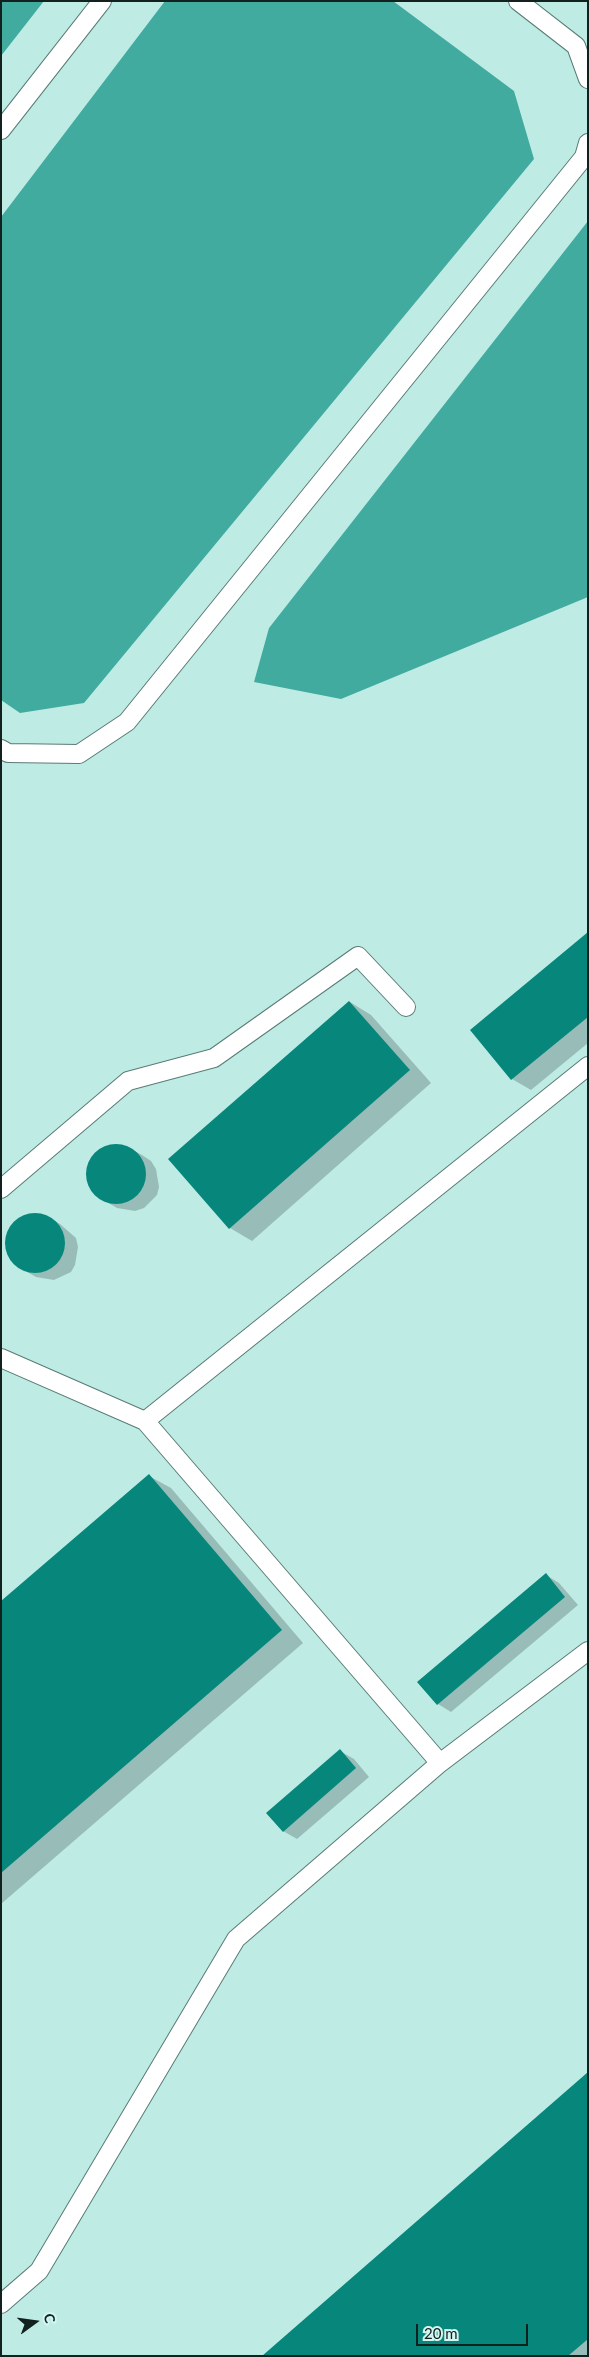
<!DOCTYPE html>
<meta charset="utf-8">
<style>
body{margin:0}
#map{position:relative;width:589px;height:2357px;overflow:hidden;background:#d2f6f1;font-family:Lato,sans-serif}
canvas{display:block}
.frame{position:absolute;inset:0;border:2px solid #12201e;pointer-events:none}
.north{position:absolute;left:10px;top:2297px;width:50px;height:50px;-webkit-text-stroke:4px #d2f6f1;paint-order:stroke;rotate:76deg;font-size:14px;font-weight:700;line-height:20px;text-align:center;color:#12201e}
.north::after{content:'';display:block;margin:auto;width:18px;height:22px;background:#12201e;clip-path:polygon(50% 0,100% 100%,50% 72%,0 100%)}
.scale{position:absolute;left:416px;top:2324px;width:112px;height:22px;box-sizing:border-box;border:2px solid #12201e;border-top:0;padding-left:6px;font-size:15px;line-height:18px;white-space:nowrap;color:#12201e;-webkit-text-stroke:4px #d2f6f1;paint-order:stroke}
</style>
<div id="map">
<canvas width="589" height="2357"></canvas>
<div class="frame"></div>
<div class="north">С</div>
<div class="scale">20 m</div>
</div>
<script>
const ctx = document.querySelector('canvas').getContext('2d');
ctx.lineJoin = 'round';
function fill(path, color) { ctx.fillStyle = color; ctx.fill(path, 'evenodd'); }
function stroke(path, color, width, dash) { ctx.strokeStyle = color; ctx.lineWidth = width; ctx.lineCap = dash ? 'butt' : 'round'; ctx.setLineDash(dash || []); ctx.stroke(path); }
fill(new Path2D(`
 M1,1H588V2356H1Z`), '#beece5');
fill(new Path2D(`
 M1,1H44L1,56Z
 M165,1H393L514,91L534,159L84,703L20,713L1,700V217Z
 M588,221V597L341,699L254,682L269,628Z`), '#41ab9f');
fill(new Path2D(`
 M588,934V1043L531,1090L512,1079L472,1030Z
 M350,1002L371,1015L431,1083L252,1241L230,1228L170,1159Z
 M117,1145L127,1147L142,1155L151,1161L156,1169L159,1187L157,1195L144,1208L135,1211L117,1208L95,1195L87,1178V1168L98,1151Z
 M26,1215L46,1216L60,1224L76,1238L78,1247L75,1265L71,1272L54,1280L36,1277L22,1269L9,1256L6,1247L10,1227Z
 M149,1476L171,1488L303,1643L1,1904V1603Z
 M546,1575L559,1583L578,1605L451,1712L438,1704Z
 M340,1751L354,1759L369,1777L297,1839L283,1831Z
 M588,2074V2356H264Z`), '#0003');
fill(new Path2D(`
 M588,932V1017L511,1080L470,1030Z
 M349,1001L410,1070L229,1229L168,1159Z
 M86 1174a30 30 0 1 1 60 0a30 30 0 1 1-60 0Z
 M5 1243a30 30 0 1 1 60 0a30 30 0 1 1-60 0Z
 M149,1474L282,1630L1,1873V1601Z
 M546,1573L565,1597L437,1705L417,1682Z
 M340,1749L356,1768L283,1832L266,1813Z
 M588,2072V2339L568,2356H262Z`), '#07877c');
const lane = new Path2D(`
 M518,1L576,46L588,79
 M1,130L102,1
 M1,749L8,753L79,754L127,722L584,157L588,143
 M1,1189L128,1081L214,1058L358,956L406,1007
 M1,1358L145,1421L440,1763
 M145,1421L588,1066
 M1,2304L39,2271L236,1939L440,1763L588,1651`);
stroke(lane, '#597b76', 20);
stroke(lane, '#fff', 18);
</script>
